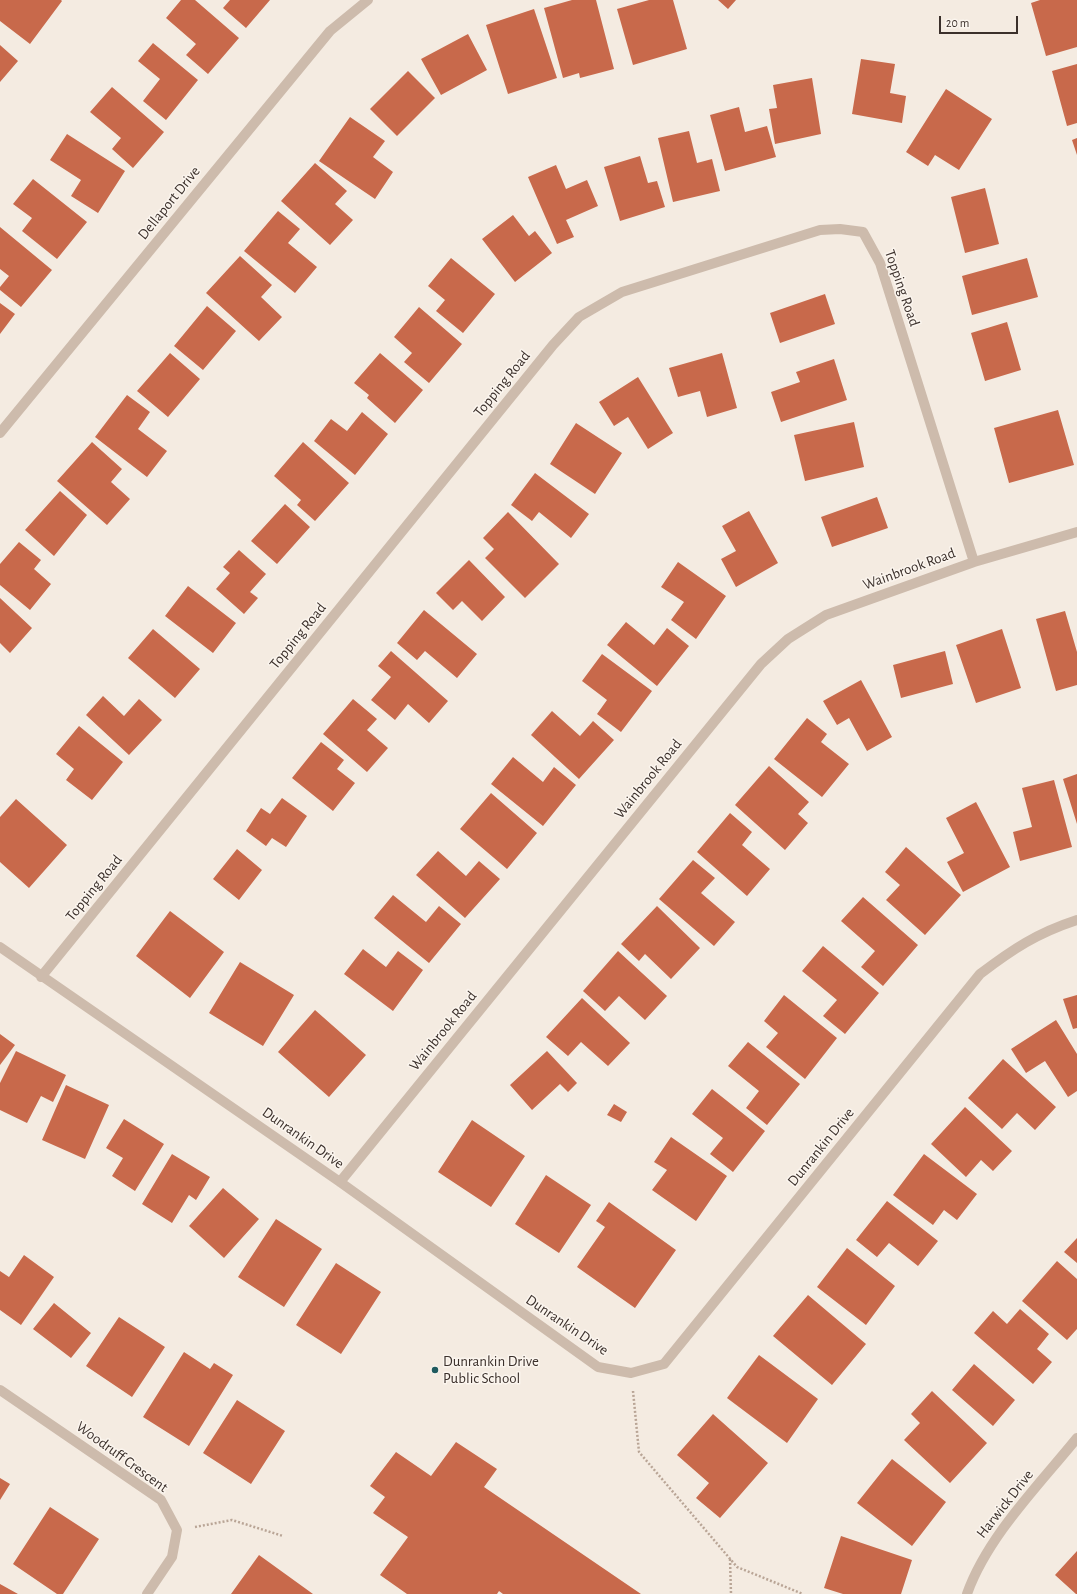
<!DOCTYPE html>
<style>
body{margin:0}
#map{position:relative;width:1077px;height:1594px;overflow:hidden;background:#f4ebe1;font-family:"Alegreya Sans",sans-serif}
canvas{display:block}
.scale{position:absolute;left:939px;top:16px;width:79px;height:18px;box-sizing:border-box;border:2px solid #3b302b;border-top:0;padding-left:5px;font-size:12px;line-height:14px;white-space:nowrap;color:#3b302b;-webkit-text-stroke:3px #fbf5ee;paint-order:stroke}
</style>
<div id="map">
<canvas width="1077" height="1594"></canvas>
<div class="scale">20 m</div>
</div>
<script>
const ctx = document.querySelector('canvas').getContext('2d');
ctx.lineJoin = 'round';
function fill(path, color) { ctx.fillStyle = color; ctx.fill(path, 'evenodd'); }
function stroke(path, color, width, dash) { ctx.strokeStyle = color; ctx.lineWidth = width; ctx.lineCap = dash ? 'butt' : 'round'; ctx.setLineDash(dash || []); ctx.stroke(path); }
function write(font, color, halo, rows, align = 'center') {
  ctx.font = font + ' "Alegreya Sans",sans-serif'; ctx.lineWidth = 3; ctx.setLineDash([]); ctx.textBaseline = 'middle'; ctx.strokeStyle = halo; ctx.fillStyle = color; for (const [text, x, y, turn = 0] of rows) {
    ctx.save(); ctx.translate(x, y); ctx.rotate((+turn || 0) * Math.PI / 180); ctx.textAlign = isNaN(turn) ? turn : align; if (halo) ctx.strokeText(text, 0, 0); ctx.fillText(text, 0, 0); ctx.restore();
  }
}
fill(new Path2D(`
 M0,0H61L62,1L30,44L0,21Z
 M181,0H195L239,38L208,74L186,55L196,44L166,18Z
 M230,0H270L246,28L223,8Z
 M572,0H596L614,69L580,78L579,73L563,78L544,8Z
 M649,0H673L687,49L633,65L617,9Z
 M718,0H736L728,9Z
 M1040,0H1077V47L1046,56L1031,3Z
 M534,9L557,78L508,94L486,25Z
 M468,34L487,70L441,95L421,59Z
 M153,43L198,80L166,120L143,101L160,79L138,61Z
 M0,45L18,61L0,82Z
 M861,59L895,64L890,93L906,96L902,123L852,114Z
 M1077,64V123L1067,126L1052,71Z
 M408,71L435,98L397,136L370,109Z
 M812,78L821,134L775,144L769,109L777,108L773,85Z
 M112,87L164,132L133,168L112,149L121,138L90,112Z
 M946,89L992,119L959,170L935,155L928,166L906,152Z
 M739,107L745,132L767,126L776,157L725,171L710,115Z
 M350,117L385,141L373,157L393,172L375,199L319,161Z
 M689,131L697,163L712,159L720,191L673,202L658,138Z
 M67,134L125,171L98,213L71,196L81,180L50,160Z
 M1077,138V155L1072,140Z
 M640,156L648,183L657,181L665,207L620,221L604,167Z
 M315,163L347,191L335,204L353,220L330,245L281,201Z
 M556,165L566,189L587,180L598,206L566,220L574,237L557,244L528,177Z
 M33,179L87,222L57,259L22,231L32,218L13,204Z
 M985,188L999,244L965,253L951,197Z
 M278,211L300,229L288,243L317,267L295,293L244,251Z
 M513,215L529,236L535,231L552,253L515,282L482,239Z
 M0,227L52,270L21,307L0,290V287L9,276L0,269Z
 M240,256L272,285L261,297L282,317L259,341L206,293Z
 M451,258L495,294L463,333L436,311L445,300L428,286Z
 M1027,258L1038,297L972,315L962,276Z
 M825,294L835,324L780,343L770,313Z
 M0,303L15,314L0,334Z
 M207,306L236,331L203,370L174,346Z
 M419,307L462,344L429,383L404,362L412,353L394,337Z
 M1007,322L1021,370L985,381L971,333Z
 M170,353L200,379L168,417L137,391Z
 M380,353L423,390L395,423L367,398L369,395L354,383Z
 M722,353L737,408L707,417L700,391L678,397L669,368Z
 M834,359L847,400L781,422L771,392L800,382L796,372Z
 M638,377L673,433L648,449L628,417L614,426L599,402Z
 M127,395L150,412L138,429L167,451L147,477L95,437Z
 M1058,410L1074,465L1009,483L994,428Z
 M362,412L388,434L355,475L314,441L331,419L347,431Z
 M854,422L864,467L805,481L794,435Z
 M576,423L622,453L595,494L550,464Z
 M92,442L122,469L111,482L130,499L107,525L57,481Z
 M303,442L349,483L315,521L297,505L301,500L274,476Z
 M535,473L589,514L571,538L539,512L532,521L511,505Z
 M60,491L87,515L54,556L25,530Z
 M877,497L888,528L832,547L821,517Z
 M285,504L310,527L277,564L251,541Z
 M749,511L778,563L736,587L721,559L736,551L722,526Z
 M508,512L559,564L525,598L485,558L494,549L483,538Z
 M19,542L41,560L34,569L51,584L30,610L0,585V564Z
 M239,550L266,574L250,592L258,598L244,614L216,589L230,573L223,567Z
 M469,560L505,597L482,621L462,601L453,610L436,593Z
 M678,562L726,596L696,639L671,620L684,602L661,587Z
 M188,586L236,623L213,653L165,616Z
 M0,598L32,628L10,653L0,643Z
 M424,610L477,654L457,678L425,651L417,660L397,643Z
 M1065,611L1077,652V685L1056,691L1036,619Z
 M626,622L654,645L667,628L689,646L657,686L607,645Z
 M153,629L200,669L175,698L128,658Z
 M1002,629L1021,688L976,703L956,645Z
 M391,651L448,701L429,723L408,704L395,720L371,700L391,677L378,666Z
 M945,651L953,684L901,698L893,665Z
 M602,654L652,691L621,732L597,714L607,700L582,681Z
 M861,680L892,737L867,751L849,718L837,725L823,701Z
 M103,696L124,716L139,699L162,720L129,755L86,715Z
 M353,699L377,719L367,730L388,748L367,772L323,734Z
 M552,711L580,736L593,721L614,740L579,779L531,735Z
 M807,718L827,734L821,742L849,764L822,797L774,759Z
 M79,726L123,762L92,800L66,780L74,769L56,754Z
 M321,742L344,760L337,769L355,783L333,811L292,778Z
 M513,757L543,782L554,767L576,785L543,826L491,784Z
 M769,766L809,802L798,814L808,823L785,850L735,805Z
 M1077,774V824L1063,779Z
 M1054,780L1072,847L1020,861L1013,832L1032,827L1022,788Z
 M491,793L537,833L507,869L460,829Z
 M282,798L307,816L286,847L272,838L266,846L246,831L261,808L270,814Z
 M16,799L67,845L29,888L0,862V817Z
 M976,802L1010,867L963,892L947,862L964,853L946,818Z
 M730,813L752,832L742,845L770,869L747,896L697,852Z
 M906,847L961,895L925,935L886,900L900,885L885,872Z
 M237,849L262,870L239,900L213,879Z
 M438,851L466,876L479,861L500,879L465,918L416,875Z
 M693,860L715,878L701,893L735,922L714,946L659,899Z
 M393,895L426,922L439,906L461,924L429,963L374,918Z
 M863,897L918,945L883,986L861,967L875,951L841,921Z
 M657,906L700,948L671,979L645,954L639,961L621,944Z
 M170,911L224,952L190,998L136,956Z
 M823,946L879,993L845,1034L823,1016L837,1000L802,971Z
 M363,949L386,967L398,951L423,970L393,1011L344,974Z
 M618,951L667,996L645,1020L619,996L605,1011L583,991Z
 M240,962L294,995L263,1046L209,1013Z
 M784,995L837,1038L805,1079L766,1047L778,1033L764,1021Z
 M1077,995V1028L1073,1029L1063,999Z
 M582,998L630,1043L608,1066L581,1042L568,1056L546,1037Z
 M315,1010L366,1055L329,1097L278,1052Z
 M1056,1020L1077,1054V1091L1068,1097L1045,1061L1026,1073L1011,1049Z
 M0,1034L15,1045L0,1065Z
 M748,1042L800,1084L767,1125L746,1108L759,1091L728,1066Z
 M16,1051L66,1075L53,1102L41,1096L27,1123L0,1110V1083Z
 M547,1051L577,1083L568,1092L560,1084L532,1110L510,1085Z
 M1003,1059L1056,1107L1035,1130L1017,1113L1002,1129L968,1098Z
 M66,1085L109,1105L85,1159L42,1140Z
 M712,1089L765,1131L733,1172L710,1154L723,1138L692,1114Z
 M614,1104L627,1112L621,1122L607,1115Z
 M965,1107L1012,1151L993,1171L981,1160L966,1177L931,1144Z
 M124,1119L164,1144L135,1191L112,1176L123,1158L106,1148Z
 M472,1120L525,1156L491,1207L438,1172Z
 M671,1137L727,1176L696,1221L652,1190L667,1170L654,1162Z
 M172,1154L210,1177L196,1200L189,1195L172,1223L142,1204Z
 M924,1154L977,1194L957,1220L944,1210L933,1225L893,1195Z
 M546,1175L591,1205L559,1253L515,1224Z
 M223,1188L259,1219L224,1258L189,1226Z
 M887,1201L938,1241L918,1266L889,1243L877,1257L856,1240Z
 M609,1202L676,1250L635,1308L577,1267L605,1227L596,1221Z
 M276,1219L322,1249L284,1307L238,1277Z
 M1077,1238V1263L1064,1252Z
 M847,1248L895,1286L866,1325L817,1287Z
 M24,1255L54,1277L21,1325L0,1310V1271L9,1277Z
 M1057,1261L1077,1279V1329L1067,1340L1022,1301Z
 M336,1263L381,1292L341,1354L296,1325Z
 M808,1295L866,1344L832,1385L773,1336Z
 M54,1303L91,1333L71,1358L33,1329Z
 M1020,1309L1049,1334L1037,1349L1052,1362L1033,1384L974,1333L993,1311L1007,1324Z
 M119,1317L165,1347L132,1397L86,1366Z
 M184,1352L210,1369L214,1363L233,1375L189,1446L143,1417Z
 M759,1355L818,1399L787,1443L727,1398Z
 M974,1364L1015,1400L993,1426L952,1390Z
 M932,1391L987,1443L950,1483L904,1440L920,1423L911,1414Z
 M237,1400L285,1431L251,1484L203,1453Z
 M713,1414L768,1463L720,1518L696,1498L709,1483L677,1455Z
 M456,1442L497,1469L484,1487L641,1594H503L499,1591L497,1594H407L380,1575L408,1537L373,1513L385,1497L370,1486L396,1452L431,1476Z
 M892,1459L946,1502L912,1546L857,1503Z
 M0,1478L10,1484L0,1500Z
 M50,1507L99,1539L63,1594H57L13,1564Z
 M841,1536L912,1560L901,1594H843L824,1588Z
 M1077,1551V1594H1076L1055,1575Z
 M259,1555L313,1594H231Z
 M0,1584L18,1594H0Z`), '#c8694b');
stroke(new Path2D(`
 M633,1391L639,1452L737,1567L803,1594
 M195,1527L232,1520L283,1536
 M730,1559L731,1594`), '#b9a596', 2.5, [2, 2]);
stroke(new Path2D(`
 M0,433L330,31L368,0
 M0,947L340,1182L598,1367L631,1373L664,1364L980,974C1013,949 1037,933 1077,920
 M41,977L553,345L579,317L622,292L820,230L840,229L863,232L880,263L974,562
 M340,1182L761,664L788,639L826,615L974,562L1077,532
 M0,1390L161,1500L177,1530L172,1557L147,1594
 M967,1594C987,1537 1039,1485 1077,1438`), '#cdbbac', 10);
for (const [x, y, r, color] of [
 [435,1370,4,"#1f5a5e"]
]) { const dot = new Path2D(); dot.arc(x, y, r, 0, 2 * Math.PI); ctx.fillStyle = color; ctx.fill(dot); stroke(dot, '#fbf5ee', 1.5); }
write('15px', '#3b302b', '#fbf5ee', [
 ["Dellaport Drive",169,203,-51],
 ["Topping Road",902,288,71],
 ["Topping Road",502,384,-51],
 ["Wainbrook Road",909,569,-20],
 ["Topping Road",298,636,-51],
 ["Wainbrook Road",648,779,-51],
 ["Topping Road",94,888,-51],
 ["Wainbrook Road",443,1031,-51],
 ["Dunrankin Drive",303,1138,35],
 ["Dunrankin Drive",821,1147,-51],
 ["Dunrankin Drive",567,1325,34],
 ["Woodruff Crescent",122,1457,36],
 ["Harwick Drive",1005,1504,-52]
]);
write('15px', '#3b302b', '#fbf5ee', [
 ["Dunrankin Drive",443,1361],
 ["Public School",443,1378]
], 'left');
</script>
